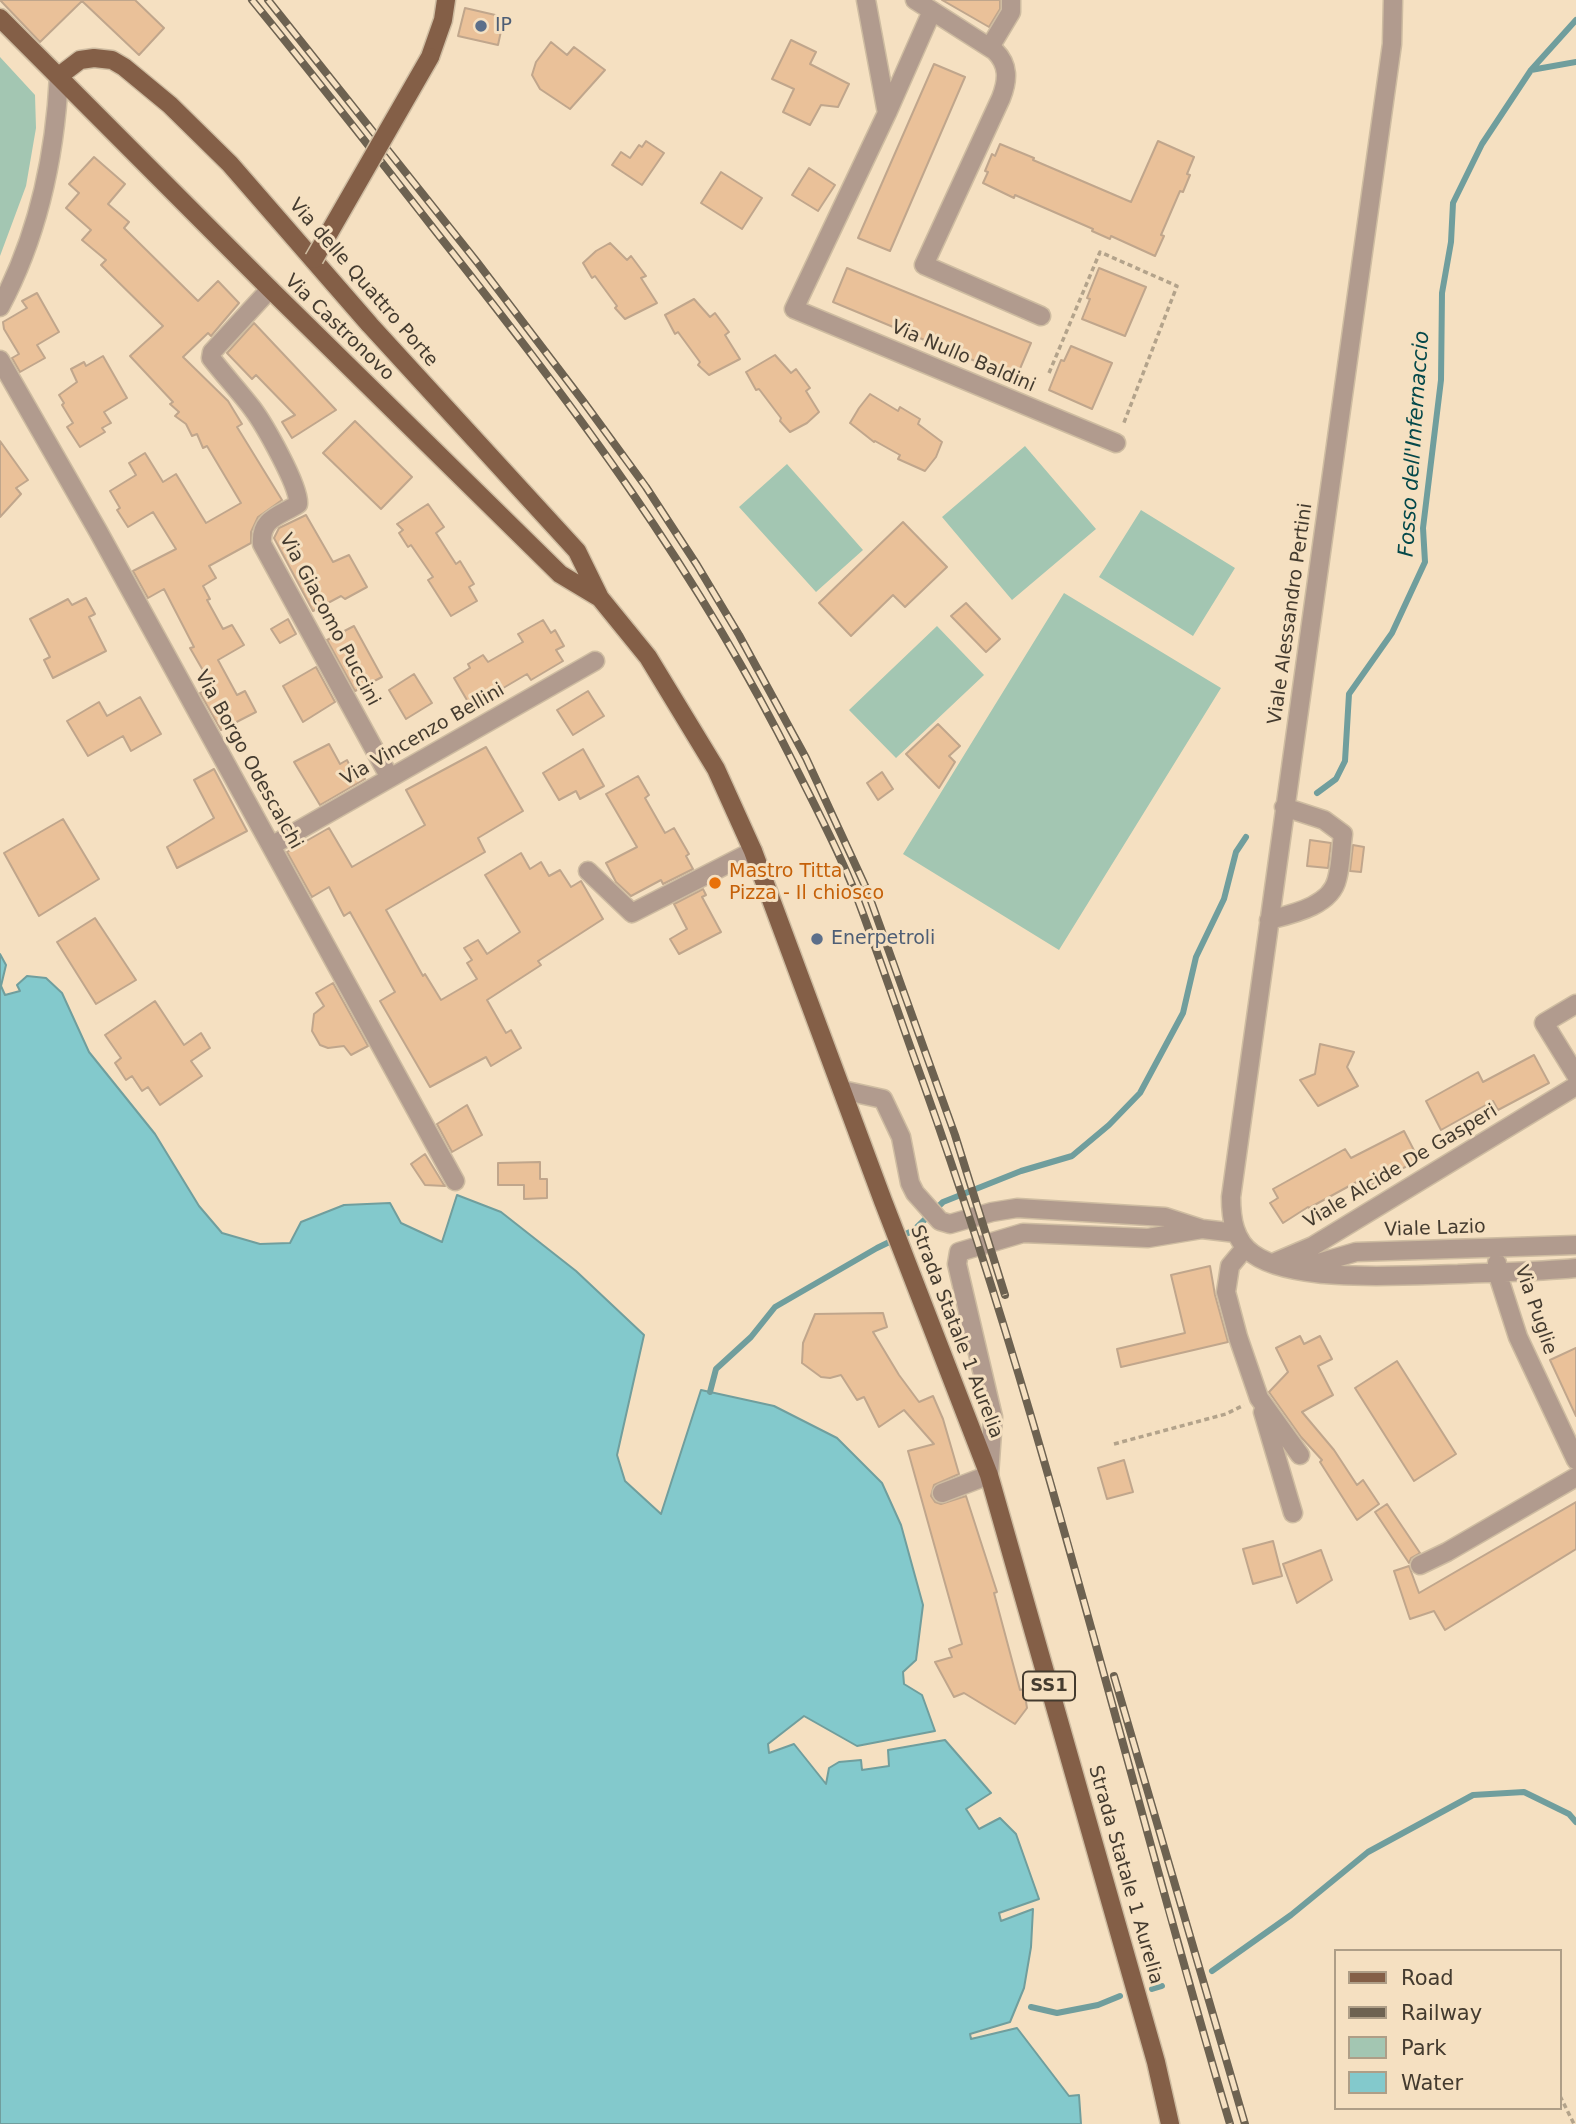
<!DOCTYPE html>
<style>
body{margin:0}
#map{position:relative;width:1576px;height:2124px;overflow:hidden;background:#f5e0c1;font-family:"DejaVu Sans",sans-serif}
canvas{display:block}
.legend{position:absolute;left:1334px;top:1949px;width:228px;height:161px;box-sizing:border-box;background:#f5e0c1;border:2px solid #ae9e87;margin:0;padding:9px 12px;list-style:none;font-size:21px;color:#443b2f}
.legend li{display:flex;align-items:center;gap:14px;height:35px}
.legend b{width:35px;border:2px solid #ae9e87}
</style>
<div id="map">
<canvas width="1576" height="2124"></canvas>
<ul class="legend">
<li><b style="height:9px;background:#845f47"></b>Road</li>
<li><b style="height:9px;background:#6d6251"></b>Railway</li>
<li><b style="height:19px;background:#a3c6b2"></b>Park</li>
<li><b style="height:19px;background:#83c9cc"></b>Water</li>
</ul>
</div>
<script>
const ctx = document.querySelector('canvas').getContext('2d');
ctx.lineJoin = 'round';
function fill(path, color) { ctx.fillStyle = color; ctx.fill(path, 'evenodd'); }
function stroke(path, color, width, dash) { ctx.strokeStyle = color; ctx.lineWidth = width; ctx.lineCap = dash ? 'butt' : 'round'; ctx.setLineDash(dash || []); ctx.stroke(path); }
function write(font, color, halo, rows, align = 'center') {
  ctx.font = font + ' "DejaVu Sans",sans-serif'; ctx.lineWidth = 6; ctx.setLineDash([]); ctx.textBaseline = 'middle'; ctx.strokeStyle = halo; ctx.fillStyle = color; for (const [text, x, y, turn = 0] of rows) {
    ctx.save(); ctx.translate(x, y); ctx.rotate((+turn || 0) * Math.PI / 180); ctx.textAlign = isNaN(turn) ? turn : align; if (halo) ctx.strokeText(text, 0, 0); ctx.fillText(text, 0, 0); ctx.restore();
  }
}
fill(new Path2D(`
 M0,57L35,95L36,128L26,186L0,256Z
 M1025,446L1096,529L1012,600L942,517Z
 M787,464L863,550L816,592L739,507Z
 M1141,510L1235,568L1193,636L1099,577Z
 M1064,593L1221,688L1059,950L903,854Z
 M937,626L984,675L896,758L849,710Z`), '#a3c6b2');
const water = new Path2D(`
 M0,954L6,965L1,986L5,995L20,991L17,985L27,976L46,978L62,993L89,1052L155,1134L199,1206L222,1233L260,1244L290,1243L301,1222L344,1205L390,1203L401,1223L442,1242L457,1195L501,1212L576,1271L644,1335L617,1455L625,1481L661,1514L701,1390L774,1406L837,1438L882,1483L901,1525L923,1605L916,1660L903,1672L904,1684L922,1695L935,1731L857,1746L804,1716L768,1744L769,1753L794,1744L826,1784L829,1768L839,1762L861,1760L862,1770L889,1766L888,1750L945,1740L991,1793L966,1809L979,1829L1000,1818L1016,1834L1039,1899L999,1913L1001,1921L1033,1909L1031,1947L1024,1988L1010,2022L970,2034L971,2039L1017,2028L1069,2096L1079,2095L1081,2124H0Z`);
fill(water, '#83c9cc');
stroke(water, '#709e9d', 2);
stroke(new Path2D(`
 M1531,70L1576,62
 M1317,793L1336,779L1345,761L1349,694L1392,633L1425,562L1423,528L1441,380L1442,293L1451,242L1453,203L1482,144L1531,70L1576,20
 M710,1392L716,1369L751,1337L775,1307L877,1248L914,1230L943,1202L1021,1171L1072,1156L1109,1125L1140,1093L1183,1013L1196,957L1224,899L1236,852L1246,837
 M1212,1971L1291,1915L1368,1852L1473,1795L1524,1792L1569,1814L1576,1822
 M1152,1989L1162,1986
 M1031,2007L1057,2013L1098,2005L1120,1996`), '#709e9d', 6);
const building = new Path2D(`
 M0,0H135L164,28L139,55L82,1L40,42Z
 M942,0H1000V9L989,27Z
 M465,8L504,17L498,45L458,36Z
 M791,40L816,52L810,64L849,84L838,107L821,105L810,125L783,112L794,89L772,79Z
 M551,42L567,55L574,47L605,70L570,109L540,89L532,75L536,62Z
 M934,64L965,77L890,251L858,238Z
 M646,141L664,153L642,185L612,165L621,152L630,158L639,145L642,147Z
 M1158,141L1194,157L1187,174L1190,175L1183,192L1180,191L1161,235L1164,236L1155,256L1111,236L1110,239L1092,231L1093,229L1015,195L1014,198L983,183L988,172L985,171L992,154L995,156L1000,144L1034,158L1033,160L1131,202Z
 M94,157L125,184L108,204L129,222L124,228L198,301L218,281L239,303L211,336L208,333L183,357L228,401L242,424L237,427L282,500L258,517L251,532V543L209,566L216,578L203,586L210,599L207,600L223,629L232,625L244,645L218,660L237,695L245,691L256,712L221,730L200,693L212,686L190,648L194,647L164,589L148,598L133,571L176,549L153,512L128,527L117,510L120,508L110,491L136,475L129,463L145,453L163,482L176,474L206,523L241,503L207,446L203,448L197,434L192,436L186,424L175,416L179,412L170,404L173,402L130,356L163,326L101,265L106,260L82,240L91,230L66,208L79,193L69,184Z
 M809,168L835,185L818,211L792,195Z
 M721,172L762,198L742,229L701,203Z
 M610,243L627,260L631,256L646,276L641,278L657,303L625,319L615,308L617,306L595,276L592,278L583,263L596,251Z
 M847,268L1031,343L1016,378L833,302Z
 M1099,268L1146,287L1125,336L1082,319L1090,299L1087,298Z
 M37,293L59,332L37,345L45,358L20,372L12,358L19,354L4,329L3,322L27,308L22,301Z
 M694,299L710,317L715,313L729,332L725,335L740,359L709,375L698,365L700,362L678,332L675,334L665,315Z
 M254,323L336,410L292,438L282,422L295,415L256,375L252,379L227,353Z
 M1071,346L1112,363L1092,409L1049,390L1061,360L1064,361Z
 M775,355L791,373L796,369L810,388L806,391L819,412L807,423L790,432L780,421L781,418L759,389L756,390L746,372Z
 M103,356L127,398L104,412L111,423L102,428L105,432L80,447L67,427L73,423L62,405L64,403L59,395L77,382L71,369L84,362L86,366Z
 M870,394L898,411L900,407L920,419L918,424L942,442L936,457L925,471L898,459L900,455L875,441L874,442L850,423L859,408Z
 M355,421L412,477L381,509L323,453Z
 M0,441L28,480L16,488L21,494L0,517Z
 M428,504L444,527L436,533L456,564L460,561L474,584L469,587L477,601L451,616L428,580L433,577L411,545L408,547L399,533L403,530L397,524Z
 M306,515L333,562L349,555L367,587L345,599L341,596L313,611L274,538L279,528Z
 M903,522L947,567L905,607L893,595L851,636L819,603Z
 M86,598L95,614L89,617L106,651L53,678L44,660L50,657L30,619L68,599L72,605Z
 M966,603L1000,639L986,652L951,616Z
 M288,619L296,634L280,643L271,629Z
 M543,620L551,633L555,630L564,646L556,650L563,661L531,680L527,674L471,707L454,678L470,668L468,664L483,655L488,662L523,642L518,634Z
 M354,626L382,677L355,691L327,640Z
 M316,667L335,702L303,722L283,686Z
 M414,674L432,703L406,719L389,690Z
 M588,691L604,716L573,735L557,710Z
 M140,697L161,734L131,751L123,736L88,756L67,721L99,702L107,716Z
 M938,724L960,746L949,756L955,762L939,788L906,754Z
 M329,744L340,764L347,760L353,772L360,769L365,779L320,805L294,762Z
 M486,747L523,811L478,838L485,852L386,910L423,976L425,974L441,1000L477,979L467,963L472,960L464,948L478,940L487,954L520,932L485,875L521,853L530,869L541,862L549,876L560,870L571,887L581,881L603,919L538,961L541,965L487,1000L506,1033L511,1030L521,1048L491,1066L486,1057L430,1087L380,1001L395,992L350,912L344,916L329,887L312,897L287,852L329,828L352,867L425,825L406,790Z
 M583,749L604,786L580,799L576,791L559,800L543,773Z
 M214,769L247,831L177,868L167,847L214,818L194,780Z
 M882,772L893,789L878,800L867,783Z
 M638,776L649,795L645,798L665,833L674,828L689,854L686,856L693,869L663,884L661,880L631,896L616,882L606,863L637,847L606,794Z
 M63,819L99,879L39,916L4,853Z
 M1310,840L1331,843L1328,868L1307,866Z
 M1353,845L1364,847L1361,872L1350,871Z
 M703,889L706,895L702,897L721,932L679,954L670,939L687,929L674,904Z
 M95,918L136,980L96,1004L57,942Z
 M333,983L368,1046L351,1055L344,1046L328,1048L320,1045L312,1031L314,1014L324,1006L316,993Z
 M155,1001L184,1045L201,1033L210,1048L191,1061L202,1076L160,1105L148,1087L142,1091L132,1076L126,1080L115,1063L121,1058L105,1035Z
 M1320,1044L1354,1052L1347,1067L1358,1086L1318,1106L1300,1080L1315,1074Z
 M1534,1055L1549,1083L1498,1110L1493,1101L1441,1130L1426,1101L1478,1072L1483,1082Z
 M467,1105L482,1135L452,1152L437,1124Z
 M1404,1131L1419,1160L1366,1187L1362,1179L1309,1208L1308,1207L1283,1223L1270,1203L1278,1198L1273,1189L1345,1149L1351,1158Z
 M425,1154L444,1185L445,1186L425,1185L411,1164Z
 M540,1162V1179H547V1198L524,1199V1185H498V1163Z
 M1210,1266L1215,1295L1228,1342L1121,1367L1117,1349L1185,1333L1171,1275Z
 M883,1313L887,1327L873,1332L899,1375L919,1402L933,1396L943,1419L959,1474L934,1485L931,1496L935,1502L941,1504L966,1496L997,1592L994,1593L1020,1690L1024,1689L1027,1708L1015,1724L964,1693L954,1697L935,1662L952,1657L949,1649L962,1644L908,1451L934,1444L904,1410L879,1427L864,1397L857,1400L841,1375L830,1378L821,1377L802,1363L803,1343L815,1314Z
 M1300,1336L1304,1344L1320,1336L1332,1359L1318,1366L1333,1395L1302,1412L1334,1450L1357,1485L1363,1480L1379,1504L1357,1520L1320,1462L1322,1460L1301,1437L1269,1392L1288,1372L1276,1348Z
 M1576,1348V1416L1550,1360Z
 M1397,1361L1456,1454L1414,1481L1355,1388Z
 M1124,1460L1133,1492L1107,1499L1098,1468Z
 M1576,1502V1549L1445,1630L1434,1611L1410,1619L1394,1571L1409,1566L1419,1593Z
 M1387,1504L1420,1553L1411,1558L1409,1563L1375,1512Z
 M1273,1541L1282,1576L1253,1584L1243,1549Z
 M1321,1550L1332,1580L1297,1603L1283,1564Z`);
fill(building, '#eac199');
stroke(building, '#c0a68c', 2);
const minor = new Path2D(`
 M866,0L887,113L794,309L1116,443
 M915,0L995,51C1009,65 1008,80 1001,98L924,265L1041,316
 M1393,0L1392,44L1231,1197C1231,1218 1234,1241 1253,1254C1295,1284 1407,1275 1458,1274C1498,1272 1537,1272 1576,1268
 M990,47L1011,12V0
 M887,113L932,11
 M270,289L212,352L211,358C224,375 239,391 252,408C264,424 300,487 298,504C280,516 260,518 262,544L390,778
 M0,307C38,236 55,157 59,76
 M0,360L98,531L455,1181
 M271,846L595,661
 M588,871L632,913L753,851
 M1269,920C1292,914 1331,906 1337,879C1341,865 1341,849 1343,834L1324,820L1284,807
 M1576,1004L1544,1023L1576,1075
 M842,1090L883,1099L901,1137L910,1183L915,1193L940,1221L950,1224L992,1212L1017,1208L1165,1217L1202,1229L1236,1233
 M1245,1248L1230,1266L1226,1292L1238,1337L1259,1398L1300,1455
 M1273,1263L1313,1246L1576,1086
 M1497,1263V1272L1518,1337L1576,1460
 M1305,1267L1356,1252L1576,1245
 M1263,1412L1293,1513
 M942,1493L989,1475L993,1417L957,1264L959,1252L1023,1233L1148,1238L1202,1229
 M1420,1565L1447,1552L1576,1477`);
const major = new Path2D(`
 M0,18L270,289L560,574L600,598
 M430,57L443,20L446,0
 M59,76L80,60L94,58L112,60L124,67L170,105L230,164L370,325L577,551L600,598L648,657L716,769L753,851L883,1201L989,1475L1156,2062L1170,2124`);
stroke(minor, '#cebca1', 21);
stroke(major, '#cebca1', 21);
stroke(new Path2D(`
 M1049,373L1100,252L1177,286L1123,425
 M1114,1444L1226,1414L1244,1405
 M1560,2096L1574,2124`), '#b3a38b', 3.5, [5, 3.5]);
stroke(minor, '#b19b8e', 18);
stroke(major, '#845f47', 18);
const rail = new Path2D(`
 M252,0C315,77 376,155 437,233C572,403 698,571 795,766C816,808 839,851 856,895C880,958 901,1022 924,1085C1046,1425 1127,1778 1230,2124
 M268,0L477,262L583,401L646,487L697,565L739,635L806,758L867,890L955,1135L1005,1295
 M1114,1676L1245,2124`);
stroke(rail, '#6d6251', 8);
stroke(rail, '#f5e0c1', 5, [16]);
const majorBridge = new Path2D(`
 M314,259L430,57`);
stroke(majorBridge, '#cebca1', 21, []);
stroke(majorBridge, '#845f47', 18);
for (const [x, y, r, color] of [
 [481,26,7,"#5c6f8a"],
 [715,883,7,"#e8710a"],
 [817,939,7,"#5c6f8a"]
]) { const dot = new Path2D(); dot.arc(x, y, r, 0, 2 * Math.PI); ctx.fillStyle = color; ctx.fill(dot); stroke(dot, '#f5e0c1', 2.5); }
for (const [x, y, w] of [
 [1049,1686,52]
]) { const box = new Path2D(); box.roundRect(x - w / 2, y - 14.5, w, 29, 5); ctx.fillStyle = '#f5e0c1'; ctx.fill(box); stroke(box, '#443b2f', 2); }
write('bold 18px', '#443b2f', null, [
 ["SS1",1049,1686]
]);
write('19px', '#4e5e75', '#f5e0c1', [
 ["IP",495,26],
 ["Enerpetroli",831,939]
], 'left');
write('19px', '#443b2f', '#f5e0c1', [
 ["Via delle Quattro Porte",363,283,49],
 ["Via Castronovo",339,328,44],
 ["Via Nullo Baldini",963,357,23],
 ["Viale Alessandro Pertini",1291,614,-82],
 ["Via Giacomo Puccini",329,620,62],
 ["Via Vincenzo Bellini",423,735,-30],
 ["Via Borgo Odescalchi",248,760,61],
 ["Viale Alcide De Gasperi",1401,1167,-31],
 ["Viale Lazio",1435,1229,-2],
 ["Via Puglie",1535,1310,71],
 ["Strada Statale 1 Aurelia",956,1332,69],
 ["Strada Statale 1 Aurelia",1125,1875,74]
]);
write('19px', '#c56008', '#f5e0c1', [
 ["Mastro Titta",729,872],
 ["Pizza - Il chiosco",729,894]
], 'left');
write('italic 21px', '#04484a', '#f5e0c1', [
 ["Fosso dell'Infernaccio",1415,444,-86]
]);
</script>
